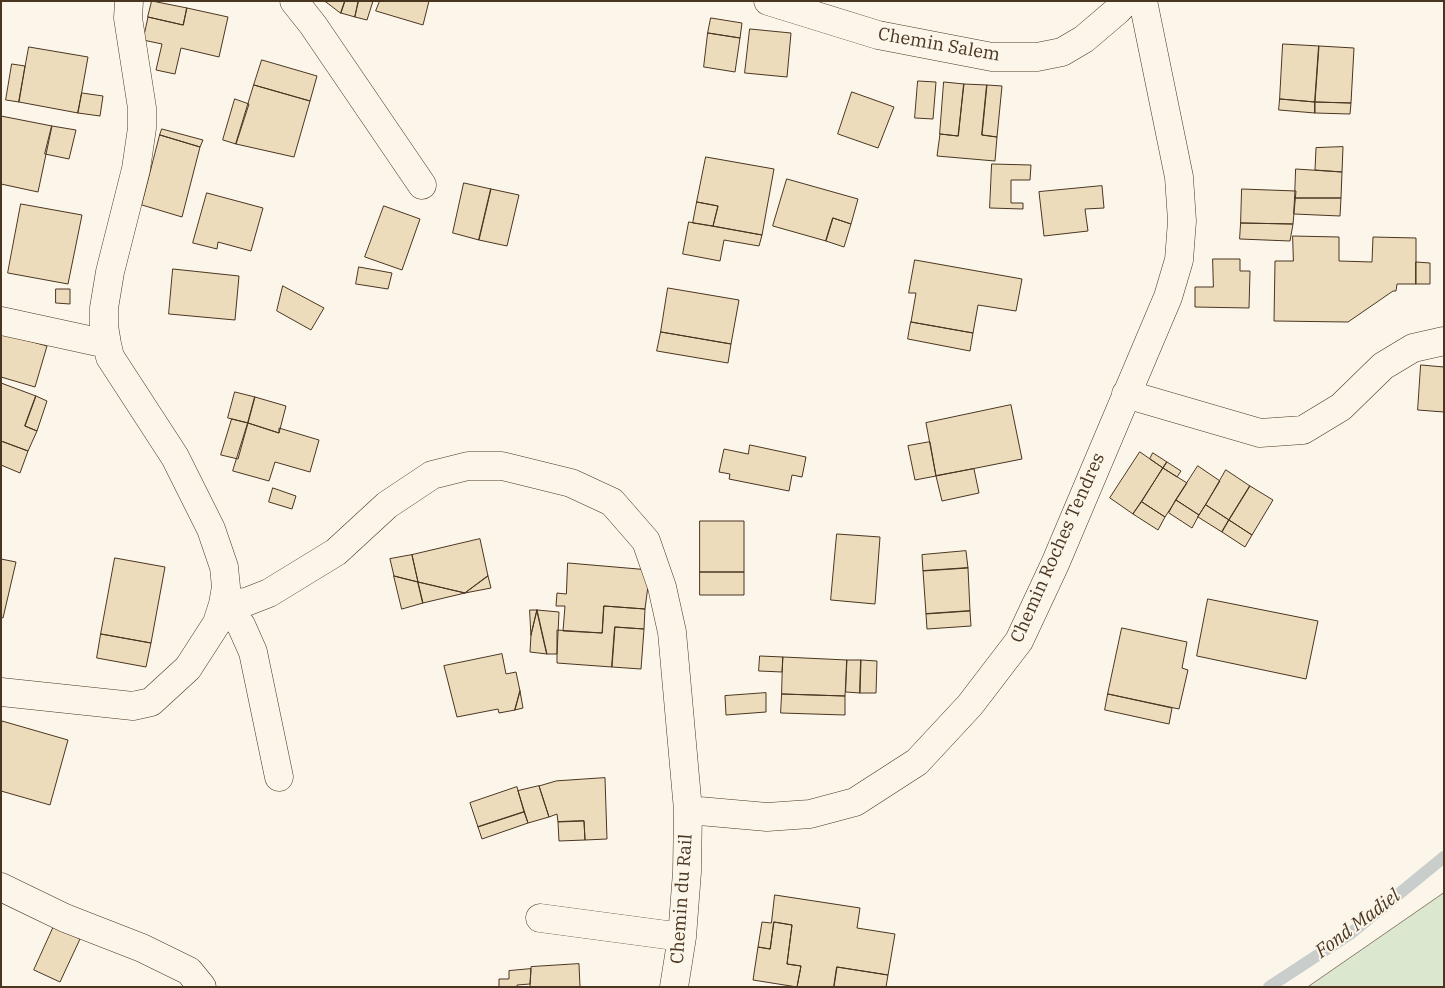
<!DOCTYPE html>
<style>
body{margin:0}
#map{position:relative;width:1445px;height:988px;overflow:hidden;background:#fbf6e9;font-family:"IBM Plex Serif",serif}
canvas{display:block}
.frame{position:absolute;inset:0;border:2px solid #4a3520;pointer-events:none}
</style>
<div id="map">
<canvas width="1445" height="988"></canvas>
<div class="frame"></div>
</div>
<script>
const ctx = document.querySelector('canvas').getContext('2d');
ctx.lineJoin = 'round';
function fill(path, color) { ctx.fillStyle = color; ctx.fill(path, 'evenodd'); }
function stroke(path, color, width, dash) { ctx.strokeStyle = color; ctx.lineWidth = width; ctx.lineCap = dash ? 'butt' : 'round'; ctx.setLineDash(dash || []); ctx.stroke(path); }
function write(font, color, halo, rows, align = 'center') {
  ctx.font = font + ' "IBM Plex Serif",serif'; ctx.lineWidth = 4; ctx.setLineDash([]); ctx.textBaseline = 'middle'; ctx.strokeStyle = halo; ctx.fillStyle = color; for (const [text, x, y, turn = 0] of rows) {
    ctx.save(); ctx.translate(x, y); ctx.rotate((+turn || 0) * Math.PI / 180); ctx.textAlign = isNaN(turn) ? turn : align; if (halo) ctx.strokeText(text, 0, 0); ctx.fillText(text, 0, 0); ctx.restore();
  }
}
const green = new Path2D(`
 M1444,893V987H1308Z`);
fill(green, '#dce7d0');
stroke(green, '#887966', 1);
stroke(new Path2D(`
 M1269,987L1350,934L1444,857`), '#c9cecd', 12);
const building = new Path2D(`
 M152,1L187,8L183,25L148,17Z
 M325,1H345L341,13Z
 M345,1H358L355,17L341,13Z
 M359,1H373L367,20L355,17Z
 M380,1H429L423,25L376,11Z
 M187,8L228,17L219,57L181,48L175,74L156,70L162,44L143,40L148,17L183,25Z
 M711,18L742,23L740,38L708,33Z
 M750,29L791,33L787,77L745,73Z
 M708,33L740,38L735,72L704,67Z
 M1283,44L1319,46L1315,102L1280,99Z
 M1319,46L1354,48L1351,103L1315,102Z
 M29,47L88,57L78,113L19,102Z
 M262,60L317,76L310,101L254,85Z
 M12,64L25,66L19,102L6,100Z
 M918,81L936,82L933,119L915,118Z
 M944,82L964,84L958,136L940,134Z
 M964,84L987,85L982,135L997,137L995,161L937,156L940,134L958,136Z
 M254,85L310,101L294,157L236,144Z
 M987,85L1002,86L997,137L982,135Z
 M852,92L894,107L878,148L838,134Z
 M82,93L103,96L100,116L78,113Z
 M235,99L249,104L236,144L223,140Z
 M1280,99L1315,102V113L1279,110Z
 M1315,102L1351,103L1350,114L1315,113Z
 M1,116L52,126L38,192L1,184Z
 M52,126L76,130L69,159L45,154Z
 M162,129L203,140L200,147L160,135Z
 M160,135L200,147L182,217L142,205Z
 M1343,147L1342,172L1315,170L1316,148Z
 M706,157L774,169L762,235L713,226L718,206L697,202Z
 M992,164L1031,165L1030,180H1011V203H1023V209L990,208Z
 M1296,169L1342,172L1341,198H1295Z
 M787,179L858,199L851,224L833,218L826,241L773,226Z
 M464,183L491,189L479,240L453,233Z
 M1102,186L1104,208L1085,209L1088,231L1044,236L1039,192Z
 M491,189L519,195L507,246L479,240Z
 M1242,189L1296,191L1293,224L1241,223Z
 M207,193L263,208L251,251L218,242L217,249L193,243Z
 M1295,198H1341L1340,216L1294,214Z
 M697,202L718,206L713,226L693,223Z
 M21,204L82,215L68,284L8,273Z
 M384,206L420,219L402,270L365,257Z
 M833,218L851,224L844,247L826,241Z
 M689,222L762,235L759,246L724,240L720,261L683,254Z
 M1241,223L1293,224L1290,241L1240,239Z
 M1293,236L1339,237V261L1372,262L1373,237L1416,238V284H1397L1396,291H1393L1348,322L1274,321L1275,261H1293Z
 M1213,259H1240V271H1250L1249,308L1195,307V287H1213Z
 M915,260L1022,279L1016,311L978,305L973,333L911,322L916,293H909Z
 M1416,262L1430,263V284H1416Z
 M359,267L392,273L388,289L356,284Z
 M173,269L239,276L235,320L169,314Z
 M283,286L324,308L311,330L277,311Z
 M668,288L739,300L731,344L661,332Z
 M56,289H70V304L56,303Z
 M911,322L973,333L970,351L908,339Z
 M661,332L731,344L728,363L657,351Z
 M1,333L47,346L35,387L1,377Z
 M1421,365L1444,367V412L1418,410Z
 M1,383L36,396L25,426L37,431L28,451L1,441Z
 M235,392L255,397L248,423L228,418Z
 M36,396L47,401L37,431L25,426Z
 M255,397L286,406L279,433L248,423Z
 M1011,405L1022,459L936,476L926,423Z
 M232,419L248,423L238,459L221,455Z
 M248,423L279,433V428L319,440L310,472L275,462L269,481L233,471Z
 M1,441L28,451L20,473L1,465Z
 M930,442L936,476L915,480L908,446Z
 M750,445L806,457L802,477L792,475L789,491L729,479L730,474L719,472L724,449L748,454Z
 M1140,452L1163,468L1133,514L1110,498Z
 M1153,453L1167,462L1163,468L1150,459Z
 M1167,462L1181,471L1177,477L1163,468Z
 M1198,466L1220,481L1199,515L1176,500Z
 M1163,468L1187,483L1165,517L1142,502Z
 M974,469L979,493L942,501L936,476Z
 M1226,470L1250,486L1229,520L1206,505Z
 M1250,486L1273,500L1252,535L1229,520Z
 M273,488L296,496L292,509L269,502Z
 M1176,500L1199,515L1192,528L1169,513Z
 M1142,502L1165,517L1158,530L1133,514Z
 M1206,505L1229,520L1222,532L1198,517Z
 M1229,520L1252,535L1245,547L1222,532Z
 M700,521H744V572H700Z
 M837,534L880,537L875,604L831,600Z
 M480,539L488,576L465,593L418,582L412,555Z
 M966,551L968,568L923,571L922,555Z
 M412,555L418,582L394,576L390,559Z
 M115,558L165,567L151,643L101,634Z
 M1,559L16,562L3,618L1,617Z
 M568,563L650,570L645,609L604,606L602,633L563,631L565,606H556L557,593L566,594Z
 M968,568L970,611L926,614L923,571Z
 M700,572H744V595H700Z
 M394,576L418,582L423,603L402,609Z
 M488,576L491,588L465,593Z
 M418,582L465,593L423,603Z
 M1208,599L1318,621L1306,679L1197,656Z
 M604,606L645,609L644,629L615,627L612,667L557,663V630L602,633Z
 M530,610H537L531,635Z
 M537,610L547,654L530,652L531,635Z
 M537,610L559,612L557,654H547Z
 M970,611L971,626L927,629L926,614Z
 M615,627L644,629L641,669L612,667Z
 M1122,628L1187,642L1182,668L1188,670L1179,709L1108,694Z
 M101,634L151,643L146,667L97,658Z
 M502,654L506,674L516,672L520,691L515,710L499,713L498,709L457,717L444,666Z
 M760,656L783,657L782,672L759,671Z
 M783,657L847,660L845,696L782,694Z
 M847,660H861L860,693L846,692Z
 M861,660L877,661L876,693H860Z
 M520,691L523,708L515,710Z
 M766,693V712L726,715L725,696Z
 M782,694L845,696V715L781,713Z
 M1108,694L1172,708L1169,724L1105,710Z
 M2,721L68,740L50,805L1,791Z
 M605,778L607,839L585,840L584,821L558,822L557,814L549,817L539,786L556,781Z
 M539,786L549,817L528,823L518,791Z
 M517,787L524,812L478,827L470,803Z
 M524,812L528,823L482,839L478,827Z
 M584,821L585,840L559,841L558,822Z
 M775,895L860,908L857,928L895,934L888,975L837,967L834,987H797L801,966L787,964L792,925L774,922L770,949L758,947L762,922L771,923Z
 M774,922L792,925L787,964L801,966L797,987L753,980L758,947L770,949Z
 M54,926L80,939L60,982L34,970Z
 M579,964L580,987H530L531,967Z
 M837,967L888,975L886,987H834Z
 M531,969L530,984L517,985V987H499V979H509V971Z`);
fill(building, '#ecdcbc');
stroke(building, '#4a3520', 1);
const minor = new Path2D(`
 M294,1L313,25L422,185
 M768,1L878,35L992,57H1037L1062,52L1084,39L1118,10L1126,1
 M1,321L107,344
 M1126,394L1260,433L1303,430L1341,407L1383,366L1413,348L1444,341
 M223,604L246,602L269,593L336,552L387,505L432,475L468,466H502L571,483L612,502L646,541L662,587L672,632L688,810L687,872L682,937L674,987
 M223,604L241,625L253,652L279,777
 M1,692L133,706L151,702L188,668L217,623L223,604L226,587L224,567L211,529L175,457L110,357L107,344L104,326V308L110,272L136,169L142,128V108L128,18L129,1
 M688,810L767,817L810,814L855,802L917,762L970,705L1019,641L1055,564L1168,297L1179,260L1182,221L1179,177L1143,1
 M1,887L65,918L142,948L189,971L202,987
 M540,918L682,937`);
stroke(minor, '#4a3520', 29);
stroke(minor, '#fbf6e9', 28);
write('18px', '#4a3520', '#fbf6e9', [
 ["Chemin Salem",939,45,10],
 ["Chemin Roches Tendres",1058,548,-66],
 ["Chemin du Rail",682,899,-86]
]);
write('italic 19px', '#4a3520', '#fbf6e9', [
 ["Fond Madiel",1358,924,-37]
]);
</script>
